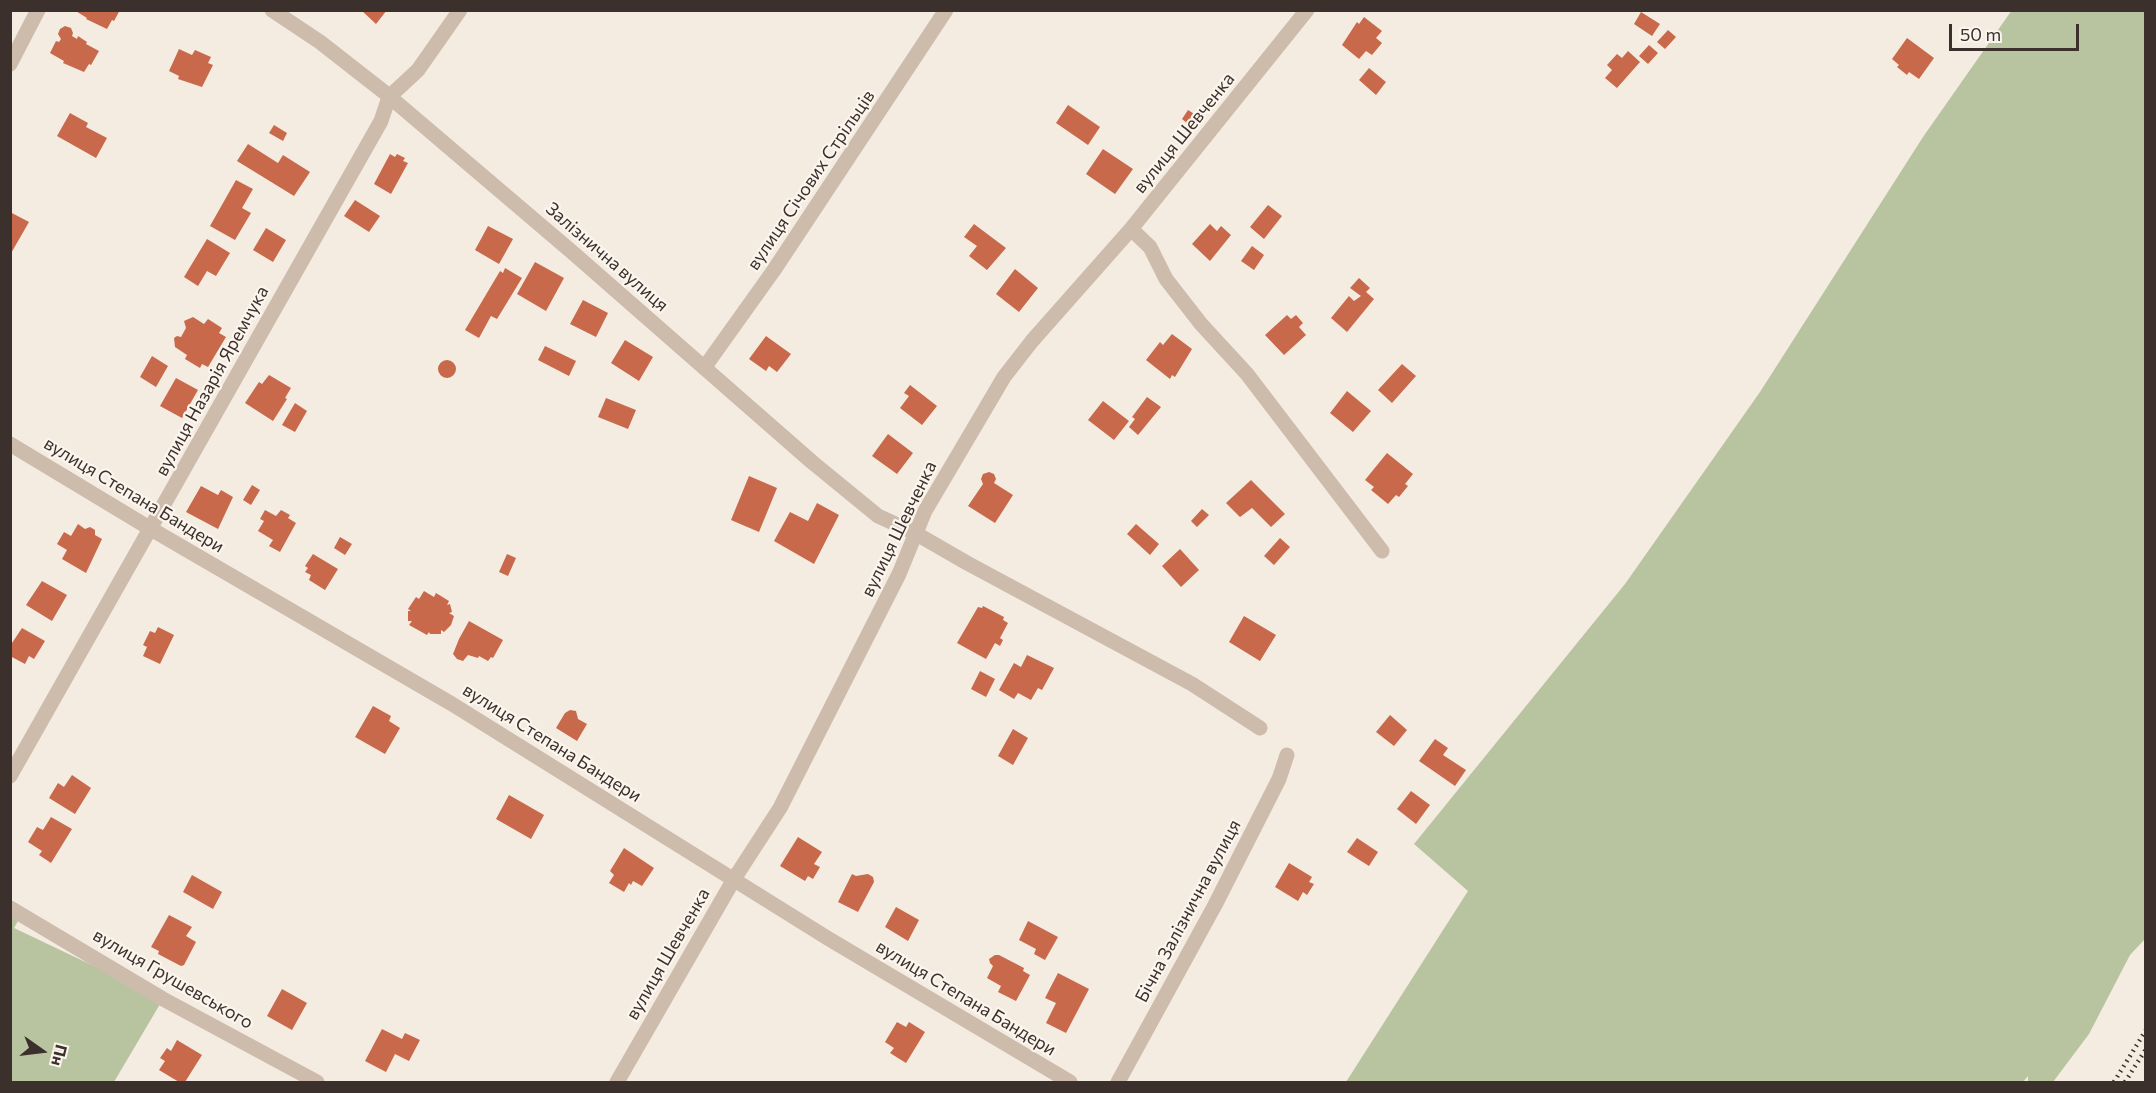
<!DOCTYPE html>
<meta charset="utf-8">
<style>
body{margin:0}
#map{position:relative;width:2156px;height:1093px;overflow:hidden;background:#f4ebe1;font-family:Commissioner,sans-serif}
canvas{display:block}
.frame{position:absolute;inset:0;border:12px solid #3b302b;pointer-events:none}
.north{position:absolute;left:12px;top:1021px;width:60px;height:60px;-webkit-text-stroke:4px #fbf5ee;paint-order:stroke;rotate:104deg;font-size:16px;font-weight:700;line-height:24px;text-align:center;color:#3b302b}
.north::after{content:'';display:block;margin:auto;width:21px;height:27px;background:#3b302b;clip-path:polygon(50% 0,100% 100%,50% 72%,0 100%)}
.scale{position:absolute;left:1949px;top:24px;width:130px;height:27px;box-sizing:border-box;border:3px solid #3b302b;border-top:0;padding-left:8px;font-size:18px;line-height:21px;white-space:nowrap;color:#3b302b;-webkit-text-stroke:4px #fbf5ee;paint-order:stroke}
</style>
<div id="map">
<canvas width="2156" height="1093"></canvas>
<div class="frame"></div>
<div class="north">Пн</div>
<div class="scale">50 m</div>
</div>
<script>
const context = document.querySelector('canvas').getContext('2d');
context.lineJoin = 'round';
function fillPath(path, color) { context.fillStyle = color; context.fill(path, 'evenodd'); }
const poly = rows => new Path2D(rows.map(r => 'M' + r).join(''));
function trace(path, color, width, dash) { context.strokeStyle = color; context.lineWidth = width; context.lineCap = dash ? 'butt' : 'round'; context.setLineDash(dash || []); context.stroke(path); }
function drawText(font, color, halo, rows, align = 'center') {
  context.font = font + ' Commissioner,sans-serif'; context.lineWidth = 4.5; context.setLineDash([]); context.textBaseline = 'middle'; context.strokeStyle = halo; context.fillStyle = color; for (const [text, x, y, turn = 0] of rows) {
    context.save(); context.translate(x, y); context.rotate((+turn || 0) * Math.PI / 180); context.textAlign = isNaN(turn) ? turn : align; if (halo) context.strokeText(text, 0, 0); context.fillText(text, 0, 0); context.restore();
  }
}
const green = poly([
 [2012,10,2145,11,2145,939,2130,955,2089,1034,2053,1082,2028,1082,2028,1076,2023,1082,1346,1082,1468,891,1414,844,1625,584,1760,392,1923,137],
 [10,916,18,921,14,928,163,999,114,1082,11,1082]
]);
const building = poly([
 [74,10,120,10,114,21,112,20,107,29,86,19,87,18],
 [361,10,387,10,376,24],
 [1641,12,1660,24,1652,36,1634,24],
 [1364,17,1382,31,1376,38,1382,43,1372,55,1366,51,1359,59,1342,45,1357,22,1359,24],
 [65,26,71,28,73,33,72,36,77,39,78,36,87,42,86,44,99,51,91,65,89,64,84,72,63,63,64,61,50,53,56,41,59,42,61,39,58,34,60,29],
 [1668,30,1676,37,1665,49,1657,42],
 [1907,38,1934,58,1919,79,1909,72,1907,75,1897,67,1899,65,1892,59],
 [1649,45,1658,53,1648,64,1639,56],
 [179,49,192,55,195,50,211,57,208,63,213,65,202,87,178,79,179,76,169,71],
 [1628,51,1640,62,1617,88,1605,78,1612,70,1607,65,1617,54,1622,58],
 [1369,68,1386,82,1376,95,1359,80],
 [1068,105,1100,127,1088,145,1056,123],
 [1188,110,1199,117,1192,127,1182,119],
 [70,113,88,123,86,127,107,138,96,158,57,136],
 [274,125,287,133,283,141,269,133],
 [248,144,278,163,283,155,310,172,294,196,237,161],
 [1103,149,1133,169,1115,194,1086,174],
 [390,154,395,157,397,154,405,158,403,161,408,163,391,194,374,184],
 [236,180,253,189,242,208,251,213,235,240,210,226],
 [355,200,380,216,369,232,344,216],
 [1268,205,1282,216,1264,239,1250,227],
 [10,212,29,222,10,255],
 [974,224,1006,248,987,270,969,256,977,246,964,237],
 [1210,224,1217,231,1221,226,1231,235,1210,261,1192,244],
 [488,226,513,239,499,264,475,250],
 [266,228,286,240,273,262,253,250],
 [207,239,230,253,216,276,207,271,198,286,184,277],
 [1252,246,1264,255,1254,270,1241,261],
 [535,262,564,278,546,311,517,294],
 [505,268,522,278,497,319,491,316,479,338,465,330,500,271,503,273],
 [1015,269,1038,288,1019,312,996,294],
 [1359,278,1370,288,1366,292,1374,299,1347,332,1331,318,1349,296,1354,301,1361,296,1350,288],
 [583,300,608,313,596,337,570,324],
 [1287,315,1291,319,1296,315,1303,323,1299,327,1306,335,1284,355,1265,335],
 [193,317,204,324,208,319,222,328,219,333,226,337,208,367,202,364,200,368,185,359,187,355,175,347,174,338,177,336,181,337,186,328,184,321],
 [1172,334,1192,349,1175,377,1172,375,1170,379,1146,360,1160,342,1163,345],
 [766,336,791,354,777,372,769,366,766,371,749,359],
 [625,340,653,357,639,381,611,363],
 [545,346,576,361,569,376,538,360],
 [152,356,168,366,156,387,140,377],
 '438 369a9 9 0 1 1 18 0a9 9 0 1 1-18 0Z',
 [1402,364,1416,376,1392,403,1378,390],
 [269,375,291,388,285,398,287,399,273,421,245,403,259,382,262,384],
 [176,378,198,390,182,418,160,406],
 [910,385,937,406,922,425,900,408,909,396,904,393],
 [1347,391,1371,411,1353,432,1330,413],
 [1147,397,1161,407,1138,435,1129,427,1135,419,1132,417],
 [606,398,636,410,628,429,598,417],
 [1103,401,1129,421,1114,440,1088,420],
 [295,403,307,411,295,432,282,425],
 [888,434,913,453,897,474,872,456],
 [1387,453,1413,474,1405,484,1408,486,1399,497,1396,495,1388,504,1371,490,1374,487,1365,480],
 [989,472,994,474,996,479,994,483,1013,495,995,523,968,506,983,484,981,479,983,474],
 [749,476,777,488,759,532,731,520],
 [1251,480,1285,514,1271,527,1252,508,1240,517,1226,503],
 [252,485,260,490,251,505,243,500],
 [201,486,218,495,221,490,233,497,218,529,186,512],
 [817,503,839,515,814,564,774,541,790,512,808,521],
 [1202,509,1209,515,1197,527,1191,521],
 [265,510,276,516,281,510,290,515,288,518,296,523,280,552,269,546,273,540,258,531,264,521,260,519],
 [78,524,85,529,90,527,95,530,95,535,102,539,86,573,62,559,67,550,57,544,64,532,71,536],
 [1136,524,1159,544,1150,555,1127,534],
 [340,537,352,544,345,555,334,548],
 [1280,538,1290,547,1274,565,1264,556],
 [1180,549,1199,570,1181,587,1162,566],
 [313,554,338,569,325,590,309,580,311,575,305,572,308,568,305,566],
 [507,554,516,558,508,576,499,572],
 [42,581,67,595,52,621,26,605],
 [424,591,434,597,436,593,449,601,447,605,450,604,452,612,449,613,454,616,451,625,444,632,441,630,441,634,430,634,429,632,427,635,409,625,412,621,408,621,408,611,411,611,408,609,416,597,419,599],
 [983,606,1004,617,1003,620,1008,623,1000,638,1003,640,1000,646,995,643,986,659,957,643,978,607,982,608],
 [1244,616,1276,635,1260,661,1229,642],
 [469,621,503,640,493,658,491,657,488,661,479,656,478,658,468,655,463,661,457,659,453,654,459,639],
 [158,627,174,635,160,664,143,656,147,647,143,645,150,631,155,633],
 [22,628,45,641,34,659,29,656,25,664,10,656,10,646],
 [1027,655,1054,668,1042,690,1038,688,1031,700,1018,693,1014,699,999,690,1014,663,1021,667],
 [980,671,995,679,986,697,971,689],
 [373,706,391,716,389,721,400,728,385,754,355,737],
 [570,710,576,711,578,719,587,724,577,741,556,728,565,713],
 [1390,715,1407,730,1394,746,1376,732],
 [1013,729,1028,738,1013,765,998,756],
 [1435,739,1448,748,1443,755,1466,770,1455,786,1419,761],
 [72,775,91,788,75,814,49,798,58,783,64,787],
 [1411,791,1430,805,1416,824,1397,809],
 [509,795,544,815,531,839,496,819],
 [51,817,72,829,51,863,39,855,42,851,28,842,37,827,43,830],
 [798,837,822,852,814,864,820,867,813,879,808,876,805,881,780,866],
 [1357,838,1378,852,1369,866,1347,852],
 [624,848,654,868,642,886,633,881,631,885,629,883,624,892,609,883,614,875,610,871],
 [1289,863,1312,877,1309,882,1314,884,1307,895,1303,892,1298,901,1275,887],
 [852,874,856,876,868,874,873,877,874,882,858,912,838,902],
 [192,875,222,892,213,909,183,892],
 [896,907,919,920,908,941,885,927],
 [169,915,192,927,186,936,196,942,184,965,181,966,158,954,159,951,151,947],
 [1028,921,1058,937,1045,960,1034,954,1036,949,1019,940],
 [995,955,999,955,1024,968,1023,971,1030,975,1016,1001,998,992,1001,986,987,978,993,966,990,963,989,959],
 [1058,973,1089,989,1066,1033,1046,1023,1056,1003,1045,998],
 [282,989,307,1003,292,1030,267,1016],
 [897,1022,906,1027,909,1022,925,1032,906,1063,890,1053,894,1048,885,1042],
 [382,1029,402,1039,405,1033,420,1040,409,1061,395,1054,386,1072,365,1061],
 [177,1040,202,1055,185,1082,179,1082,159,1070,165,1061,160,1058,167,1048,171,1051]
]);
const minor = poly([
 [272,10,320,42,384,92,572,252,812,462,878,516,915,533,967,563,1192,684,1260,728],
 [10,64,38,10],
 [1131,229,1150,247,1166,279,1201,324,1247,374,1382,551],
 [704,368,774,270,946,10],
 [10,444,151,529,452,704,829,939,1070,1082],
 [10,776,381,121,389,97,418,70,460,10],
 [10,908,163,999,317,1082],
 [617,1082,734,879,780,808,899,574,925,511,1004,377,1032,341,1131,229,1307,10],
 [1118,1082,1215,905,1279,779,1287,755]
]);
const rail = poly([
 [2114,1082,2146,1030],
 [2125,1082,2146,1049]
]);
const streetNames = [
 ["вулиця Шевченка",1184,133,-51],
 ["вулиця Січових Стрільців",811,180,-56],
 ["Залізнична вулиця",607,257,41],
 ["вулиця Назарія Яремчука",212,381,-61],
 ["вулиця Степана Бандери",134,495,31],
 ["вулиця Шевченка",899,529,-64],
 ["вулиця Степана Бандери",552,743,32],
 ["Бічна Залізнична вулиця",1188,911,-62],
 ["вулиця Шевченка",668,954,-60],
 ["вулиця Грушевського",173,979,30],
 ["вулиця Степана Бандери",966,998,31]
];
fillPath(green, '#b8c4a0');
fillPath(building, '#c8694b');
trace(minor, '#cdbbac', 15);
trace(rail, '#3b302b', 4.5, [1.5, 4.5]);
drawText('18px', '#3b302b', '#fbf5ee', streetNames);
</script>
